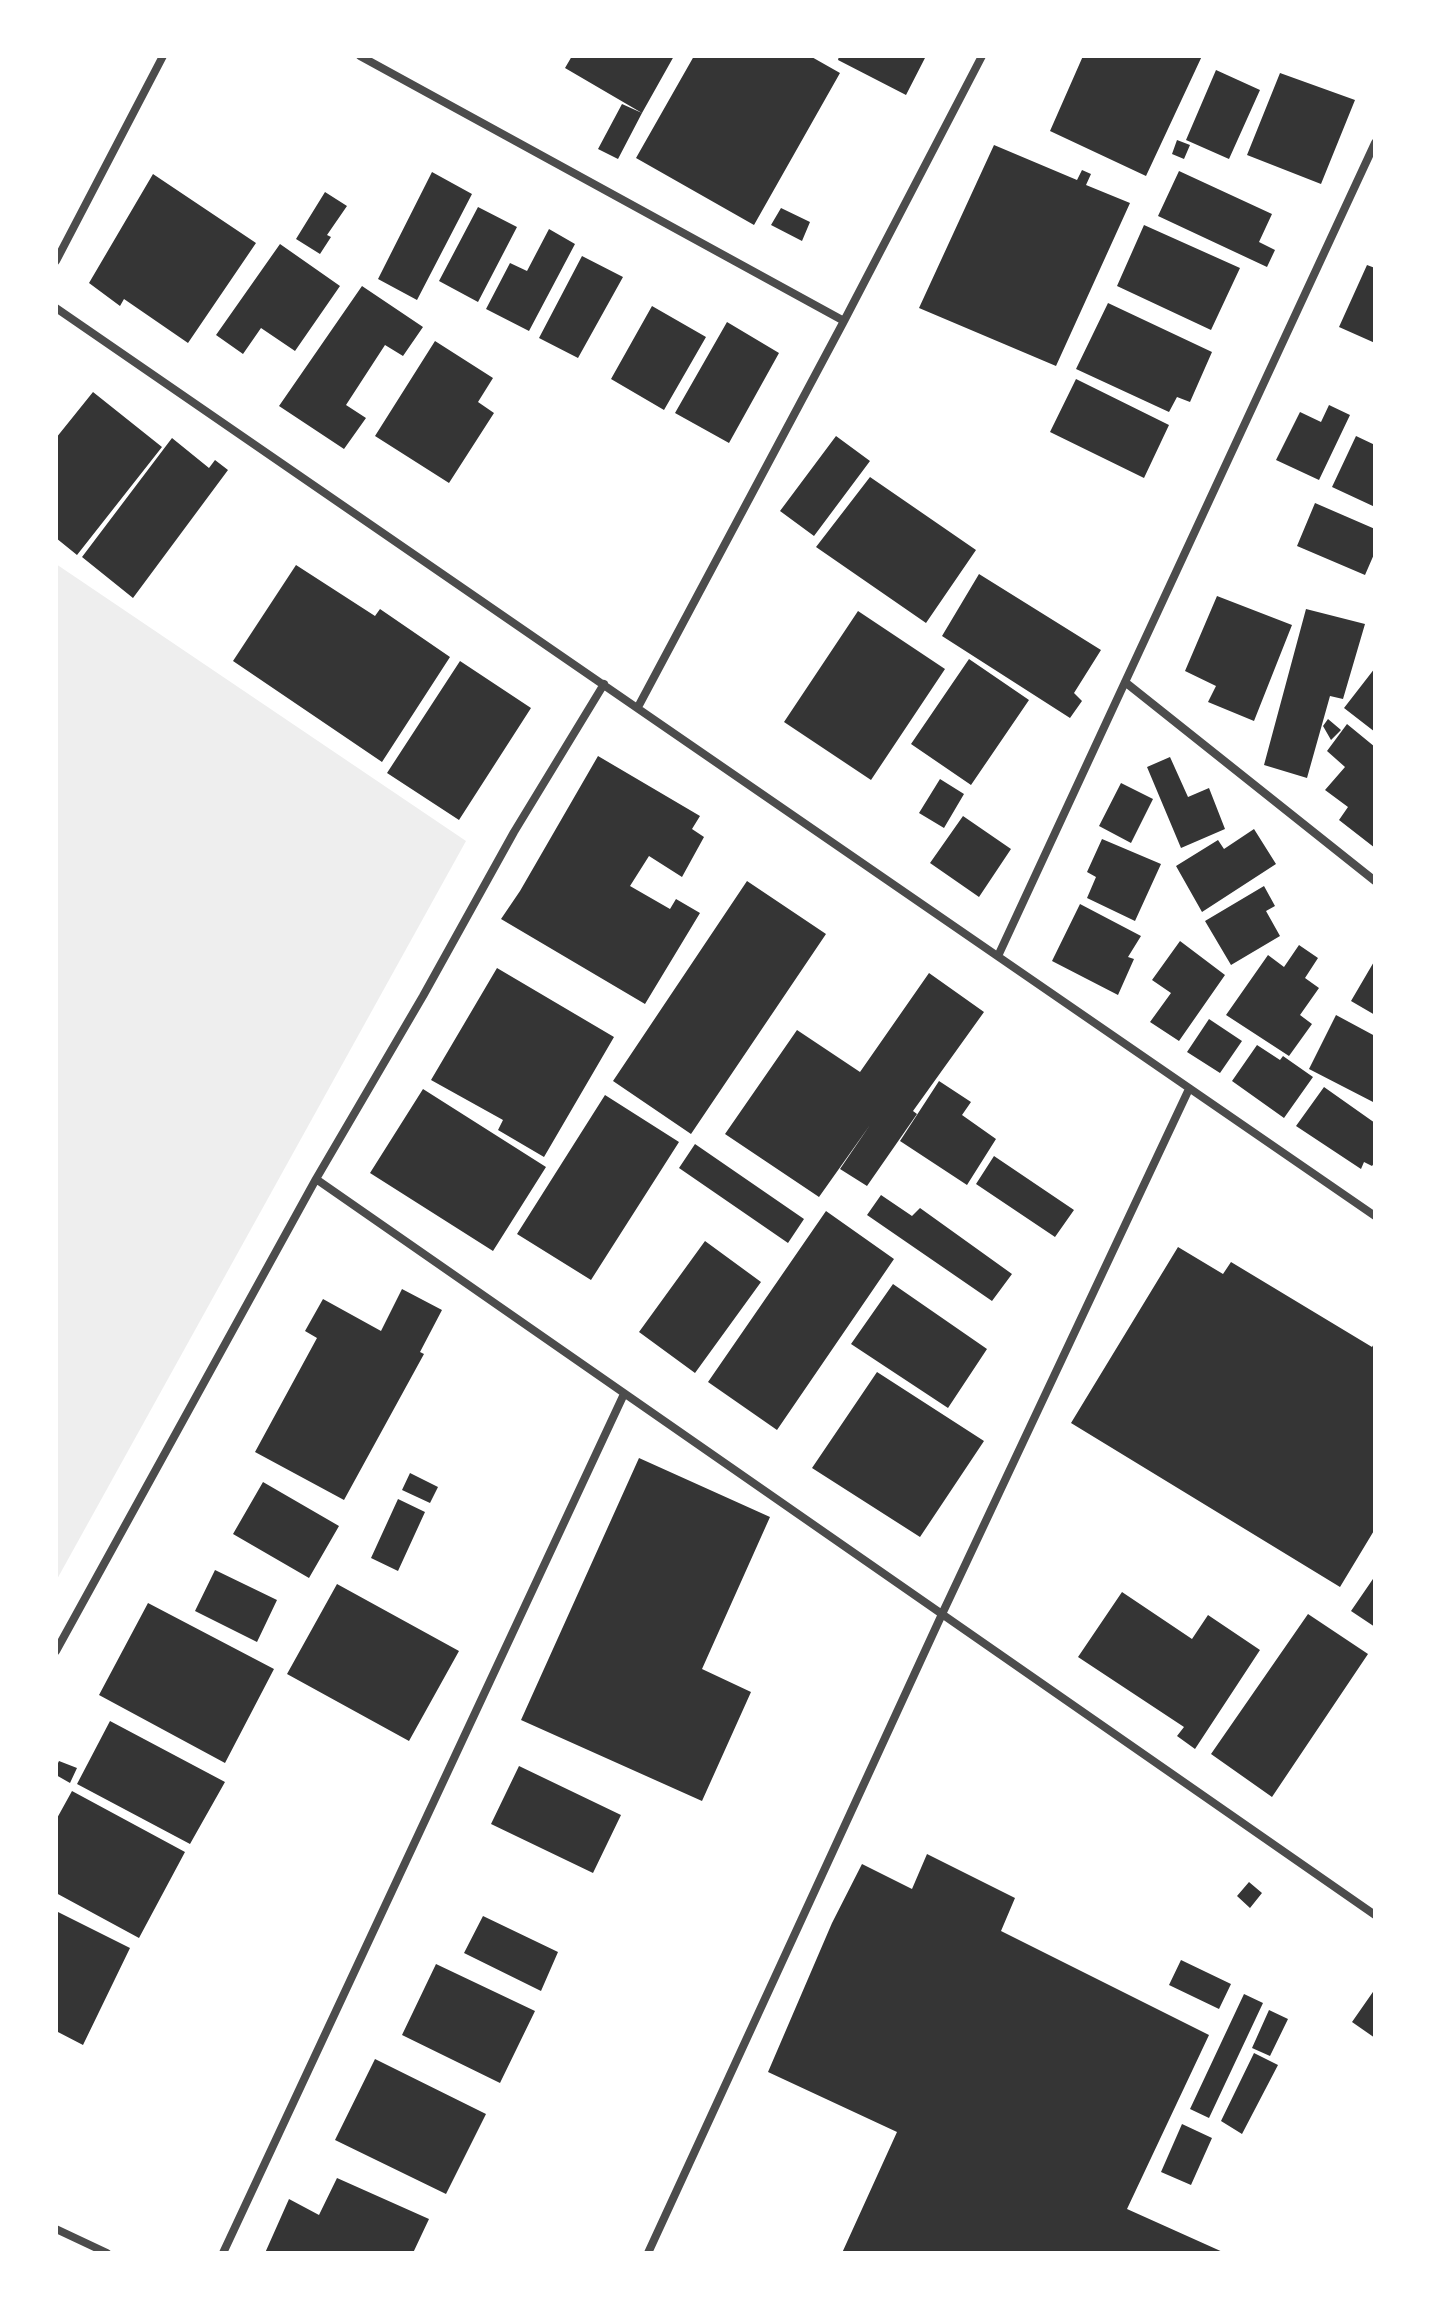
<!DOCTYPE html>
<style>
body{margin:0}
#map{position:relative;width:1431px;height:2309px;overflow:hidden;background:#fff;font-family:"Work Sans",sans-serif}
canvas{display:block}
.frame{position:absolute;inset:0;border:58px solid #fff;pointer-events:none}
</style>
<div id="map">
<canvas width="1431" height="2309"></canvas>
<div class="frame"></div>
</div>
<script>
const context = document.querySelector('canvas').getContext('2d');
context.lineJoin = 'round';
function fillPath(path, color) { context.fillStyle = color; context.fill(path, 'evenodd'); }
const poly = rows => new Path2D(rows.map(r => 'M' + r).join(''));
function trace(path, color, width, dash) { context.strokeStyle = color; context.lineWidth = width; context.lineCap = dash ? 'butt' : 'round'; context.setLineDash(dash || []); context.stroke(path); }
const green = poly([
 [56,564,466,841,56,1581]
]);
const building = poly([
 [572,56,674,56,642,113,565,68],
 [694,56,810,56,840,73,754,225,636,158],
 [839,56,926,56,906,95,838,60],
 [1083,56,1202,56,1146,176,1050,131],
 [1216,70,1260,90,1229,159,1186,140],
 [1280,73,1355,100,1321,184,1247,155],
 [622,104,642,113,618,159,598,149],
 [1177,140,1190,145,1184,159,1172,154],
 [994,145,1077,180,1082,170,1091,174,1086,185,1130,203,1056,366,919,308],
 [1179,171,1272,214,1259,242,1275,250,1267,267,1158,216],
 [432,172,472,194,417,300,378,279],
 [153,174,256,243,188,343,124,299,120,306,89,283],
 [325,192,347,206,327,235,331,237,320,254,296,239],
 [478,207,517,227,478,302,439,281],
 [781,208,810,222,802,241,771,225],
 [1144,225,1240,268,1211,330,1117,286],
 [549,229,575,244,529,331,486,309,510,263,527,271],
 [280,244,340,286,295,351,261,328,243,354,216,335],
 [582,256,623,277,578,358,539,338],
 [1367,265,1375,268,1375,343,1339,327],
 [362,286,423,327,403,356,385,345,346,405,366,418,344,449,279,406],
 [1108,303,1212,352,1190,402,1177,397,1169,412,1076,369],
 [652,306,706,337,664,410,611,379],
 [727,322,779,353,729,443,675,413],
 [435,341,493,378,478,402,494,413,449,483,375,436],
 [1076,379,1169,425,1144,478,1050,432],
 [93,392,162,447,77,555,56,538,56,438],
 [1329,405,1350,415,1319,480,1276,460,1300,412,1321,422],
 [836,436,870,461,814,536,780,511],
 [1356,436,1375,445,1375,507,1332,487],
 [172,438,209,468,215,460,228,470,133,598,82,557],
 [870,477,976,550,926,623,816,547],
 [1315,503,1375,529,1375,552,1365,575,1297,546],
 [296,565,375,616,380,609,450,657,382,762,233,661],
 [979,574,1101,650,1074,693,1082,701,1070,718,942,636],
 [1217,596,1292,625,1254,721,1208,702,1216,686,1185,671],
 [1306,609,1365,624,1343,699,1330,696,1307,778,1264,765],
 [858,611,945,669,871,780,784,722],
 [969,659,1029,700,971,785,911,744],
 [460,661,531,708,459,820,387,773],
 [1375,668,1375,732,1344,708],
 [1328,719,1341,730,1331,740,1323,726],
 [1347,724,1375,747,1375,848,1339,820,1348,807,1325,790,1345,767,1327,751],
 [598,756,700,816,692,829,704,837,682,877,649,856,630,886,670,909,676,899,700,913,645,1004,501,919,520,891],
 [1170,757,1188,797,1209,788,1225,829,1181,848,1147,767],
 [940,779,964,794,944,828,919,813],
 [1121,783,1153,799,1131,843,1099,826],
 [963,816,1011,849,979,897,930,863],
 [1254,829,1276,864,1202,912,1176,866,1218,840,1224,849],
 [1102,839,1161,864,1135,921,1087,898,1096,877,1087,872],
 [747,881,826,934,691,1134,613,1081],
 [1264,886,1275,906,1266,911,1280,936,1231,965,1205,921],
 [1080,904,1141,936,1128,957,1134,959,1118,995,1052,961],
 [1180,941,1225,975,1179,1041,1150,1022,1171,993,1152,980],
 [1299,945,1318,958,1305,978,1319,988,1300,1015,1312,1024,1289,1056,1226,1015,1268,955,1284,967],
 [1375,960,1375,1015,1351,1001],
 [497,968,614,1037,544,1157,498,1130,503,1120,431,1080],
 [929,973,984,1012,913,1111,917,1114,867,1186,840,1169,870,1125,819,1197,725,1134,797,1030,860,1072],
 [1336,1015,1375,1036,1375,1103,1309,1069],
 [1209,1019,1242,1041,1220,1073,1187,1052],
 [1257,1045,1280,1060,1283,1056,1313,1077,1284,1118,1232,1081],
 [939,1081,971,1102,962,1115,996,1139,967,1185,900,1141],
 [1324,1087,1375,1123,1375,1162,1372,1166,1364,1162,1361,1169,1296,1126],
 [423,1089,546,1167,493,1251,370,1173],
 [605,1095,679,1142,591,1280,517,1234],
 [695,1144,804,1219,788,1243,679,1168],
 [994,1156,1074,1210,1055,1237,976,1184],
 [881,1195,912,1216,920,1208,1012,1274,992,1301,867,1215],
 [826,1211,894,1259,777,1430,708,1382],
 [705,1241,761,1282,695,1373,639,1332],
 [1178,1247,1223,1274,1231,1262,1372,1347,1375,1342,1375,1529,1340,1587,1071,1423],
 [893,1284,987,1349,948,1408,851,1344],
 [402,1289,442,1310,420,1352,424,1354,344,1500,255,1452,317,1338,305,1331,323,1299,381,1331],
 [877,1372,984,1441,920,1537,812,1468],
 [639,1458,770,1517,702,1669,751,1692,702,1801,521,1720],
 [410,1473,438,1487,430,1503,402,1490],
 [263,1482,339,1526,309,1578,233,1534],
 [398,1499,425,1512,398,1571,371,1558],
 [215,1570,277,1600,257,1642,195,1611],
 [1375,1576,1375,1627,1351,1611],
 [337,1584,459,1651,409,1741,287,1674],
 [1122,1592,1192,1639,1208,1615,1260,1650,1195,1749,1177,1736,1184,1727,1078,1657],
 [148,1603,274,1669,225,1763,99,1695],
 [1308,1614,1368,1654,1272,1797,1211,1754],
 [110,1721,225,1782,190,1844,77,1784],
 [59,1761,77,1768,70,1783,56,1775,56,1767],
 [519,1766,621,1815,593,1873,491,1824],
 [72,1791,185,1852,139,1938,56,1893,56,1820],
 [927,1854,1015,1898,1001,1931,1209,2035,1127,2209,1225,2253,842,2253,897,2132,768,2072,832,1923,862,1864,912,1889],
 [1249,1882,1262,1893,1250,1908,1237,1896],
 [56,1911,130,1948,83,2045,56,2031],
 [483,1916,558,1952,541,1991,464,1953],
 [1181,1960,1231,1984,1219,2009,1169,1985],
 [436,1964,535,2011,500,2083,402,2035],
 [1375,1989,1375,2038,1352,2022],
 [1244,1994,1263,2003,1209,2118,1190,2109],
 [1269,2010,1288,2019,1270,2056,1252,2048],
 [1254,2053,1278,2065,1242,2134,1221,2121],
 [375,2059,486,2114,446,2194,335,2140],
 [1182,2124,1212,2138,1191,2185,1161,2172],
 [337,2178,429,2219,413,2253,265,2253,289,2199,319,2215]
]);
const minor = poly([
 [360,56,844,321],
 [56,261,163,56],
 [56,308,1375,1216],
 [1125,682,1375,881],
 [638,707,844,321,982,56],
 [998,956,1375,143],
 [316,1179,1375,1915],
 [56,1651,316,1179,423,996,514,832,604,684],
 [56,2229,107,2253],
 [223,2253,624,1394],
 [648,2253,943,1612,1189,1089]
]);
fillPath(green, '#eee');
fillPath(building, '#353535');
trace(minor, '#4c4c4c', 8);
</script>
